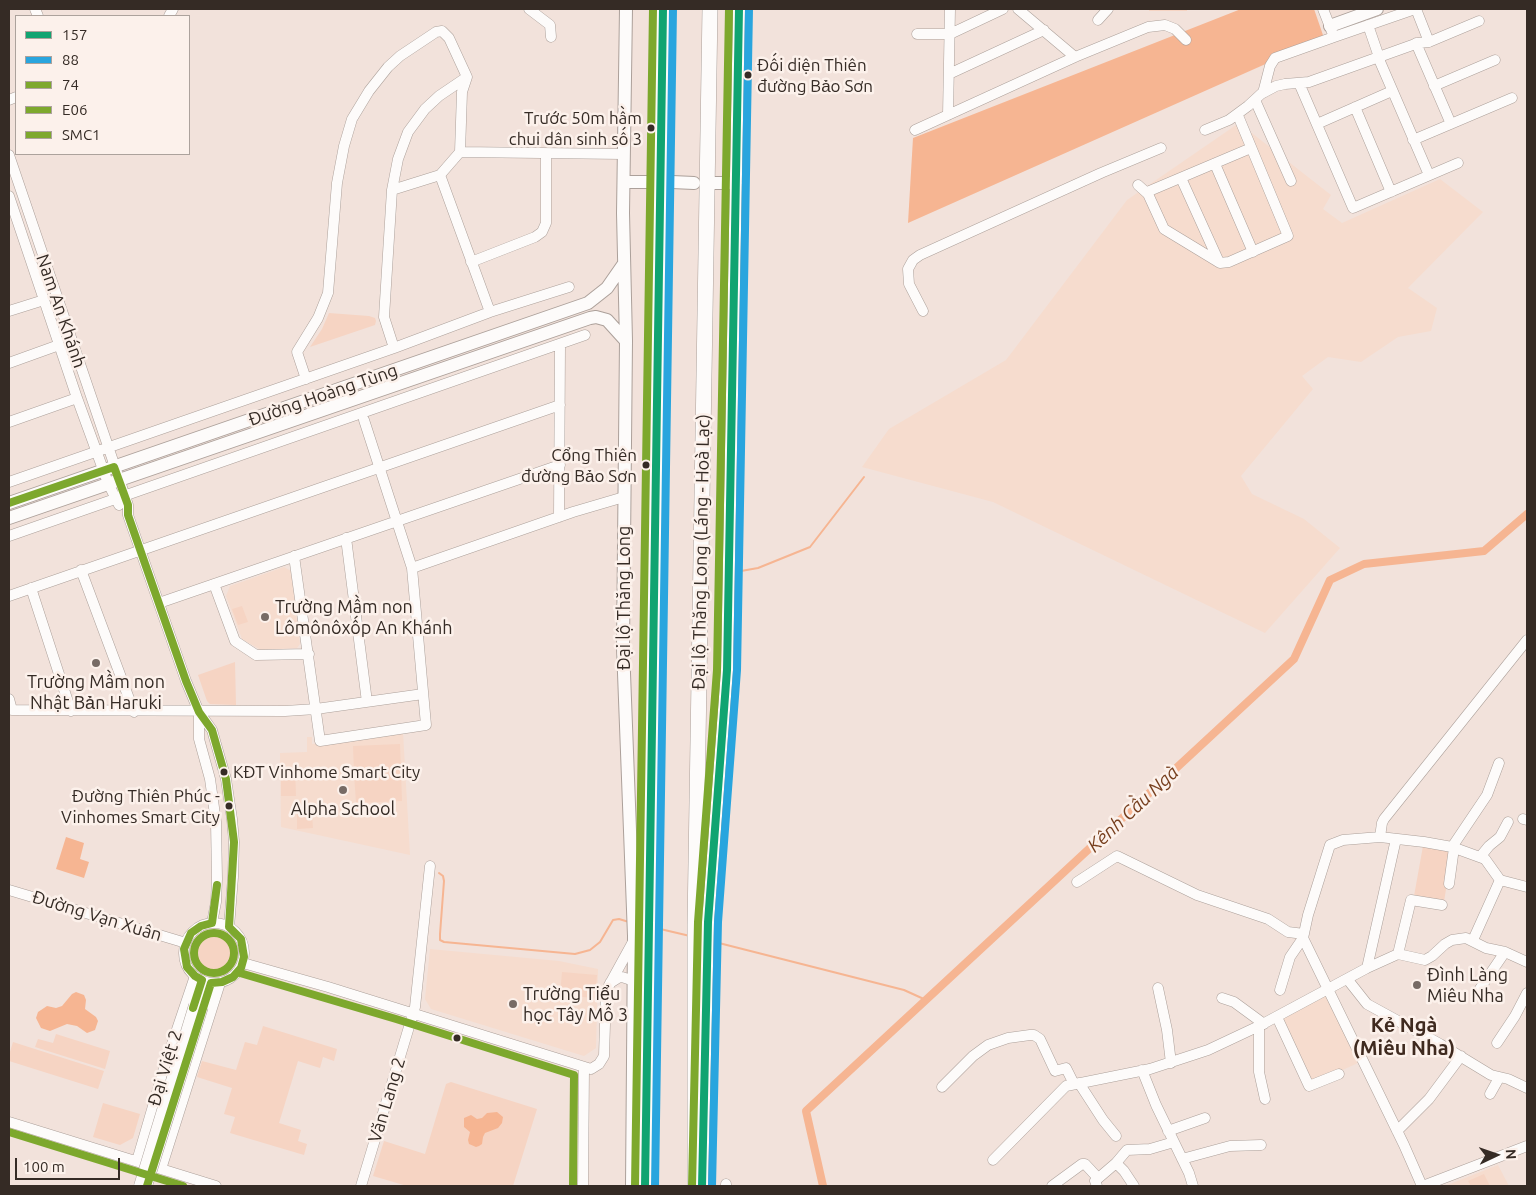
<!DOCTYPE html>
<meta charset="utf-8">
<style>
body{margin:0}
#map{position:relative;width:1536px;height:1195px;overflow:hidden;background:#f2e2db;font-family:Ubuntu,sans-serif}
canvas{display:block}
.frame{position:absolute;inset:0;border:10px solid #352b25;pointer-events:none}
.legend{position:absolute;left:15px;top:15px;width:175px;height:140px;box-sizing:border-box;background:#fcf1eb;border:1px solid #aca29c;margin:0;padding:6px 9px;list-style:none;font-size:15px;color:#352b25}
.legend li{display:flex;align-items:center;gap:10px;height:25px}
.legend b{width:25px;border:1px solid #aca29c}
.north{position:absolute;left:1471px;top:1130px;width:50px;height:50px;-webkit-text-stroke:4px #fcf1eb;paint-order:stroke;rotate:87deg;font-size:14px;font-weight:700;line-height:20px;text-align:center;color:#352b25}
.north::after{content:'';display:block;margin:auto;width:18px;height:22px;background:#352b25;clip-path:polygon(50% 0,100% 100%,50% 72%,0 100%)}
.scale{position:absolute;left:15px;top:1158px;width:105px;height:22px;box-sizing:border-box;border:2px solid #352b25;border-top:0;padding-left:6px;font-size:15px;line-height:18px;white-space:nowrap;color:#352b25;-webkit-text-stroke:4px #fcf1eb;paint-order:stroke}
</style>
<div id="map">
<canvas width="1536" height="1195"></canvas>
<div class="frame"></div>
<ul class="legend">
<li><b style="height:6px;background:#11a471"></b>157</li>
<li><b style="height:6px;background:#29a5de"></b>88</li>
<li><b style="height:6px;background:#7da82d"></b>74</li>
<li><b style="height:6px;background:#7da82d"></b>E06</li>
<li><b style="height:6px;background:#7da82d"></b>SMC1</li>
</ul>
<div class="north">N</div>
<div class="scale">100 m</div>
</div>
<script>
const context = document.querySelector('canvas').getContext('2d');
context.lineJoin = 'round';
function fillPath(path, color) { context.fillStyle = color; context.fill(path, 'evenodd'); }
const poly = rows => new Path2D(rows.map(r => 'M' + r).join(''));
function trace(path, color, width, dash) { context.strokeStyle = color; context.lineWidth = width; context.lineCap = dash ? 'butt' : 'round'; context.setLineDash(dash || []); context.stroke(path); }
function drawText(font, color, halo, rows, align = 'center') {
  context.font = font + ' Ubuntu,sans-serif'; context.lineWidth = 5; context.setLineDash([]); context.textBaseline = 'middle'; context.strokeStyle = halo; context.fillStyle = color; for (const [text, x, y, turn = 0] of rows) {
    context.save(); context.translate(x, y); context.rotate((+turn || 0) * Math.PI / 180); context.textAlign = isNaN(turn) ? turn : align; if (halo) context.strokeText(text, 0, 0); context.fillText(text, 0, 0); context.restore();
  }
}
const built = poly([
 [1239,123,1331,195,1323,209,1342,223,1440,179,1483,212,1408,288,1437,308,1431,331,1398,337,1361,362,1328,357,1302,376,1313,389,1241,476,1252,494,1304,519,1340,548,1265,633,993,502,862,467,889,429,1006,360,1127,200],
 [284,567,291,571,300,644,297,648,261,650,242,639,226,596,230,586],
 [403,732,410,855,281,827,280,753,307,752,307,737,312,737,312,744],
 [430,949,559,961,598,969,596,1048,584,1056,431,1009,425,999],
 [1326,993,1358,1063,1307,1086,1276,1020],
 [1498,1165,1509,1186,1445,1186]
]);
const green = poly([
 [1149,9,1187,9,1187,11,1149,11],
 [329,313,369,316,375,318,376,321,375,325,310,347,322,329],
 [242,606,248,622,238,625,232,609],
 [235,662,236,705,210,704,207,701,198,675],
 [400,744,401,771,375,772,401,771,402,801,356,803,354,773,360,773,354,773,353,746],
 [281,767,295,767,296,796,281,796],
 [297,814,312,814,313,828,297,829],
 [1423,846,1452,851,1444,902,1414,896],
 '193 953a21 21 0 1 1 42 0a21 21 0 1 1-42 0Z',
 [562,972,597,975,595,998,560,995],
 [263,1026,337,1049,334,1061,323,1057,320,1068,298,1061,279,1123,301,1130,298,1141,307,1144,304,1155,230,1133,235,1117,224,1114,232,1088,197,1077,202,1061,236,1070,245,1042,257,1045],
 [56,1034,110,1051,105,1069,35,1047,38,1039,53,1043],
 [13,1042,104,1071,98,1089,9,1061,9,1055],
 [451,1082,537,1109,513,1186,407,1186,373,1176,384,1141,425,1154,446,1084],
 [103,1103,140,1114,133,1138,120,1145,93,1137],
 [1484,1174,1490,1186,1471,1186,1468,1181]
]);
const water = poly([
 [1241,9,1314,9,1324,38,908,223,913,138],
 [66,837,84,843,80,859,89,862,84,878,56,869],
 [76,992,84,995,86,1000,85,1009,96,1017,98,1021,95,1030,87,1033,77,1026,67,1024,50,1031,41,1028,36,1018,38,1012,47,1006,56,1008,62,1006,72,994],
 [497,1112,503,1117,502,1123,498,1128,485,1133,483,1137,482,1144,479,1146,476,1147,469,1144,468,1140,470,1132,464,1127,464,1118,471,1115,477,1119,482,1118,487,1113]
]);
const stream = poly([
 [741,571,758,568,810,547,864,477],
 [439,873,443,876,444,881,440,934,440,940,444,942,575,954,590,950,600,942,613,920,619,919,629,922],
 [656,928,690,936],
 [711,941,904,990,926,1000]
]);
const canal = poly([
 [823,1186,806,1111,1294,659,1330,580,1364,564,1484,551,1527,514]
]);
const minor = poly([
 [35,9,38,16],
 [529,9,550,25,551,37],
 [1018,9,1075,57],
 [1416,9,1429,42],
 [169,16,173,9],
 [1098,20,1108,9],
 [1368,25,1379,57],
 [917,34,950,34,1003,9],
 [1334,37,1415,9],
 [1416,43,1451,124],
 [1378,57,1429,175],
 [949,74,1044,30],
 [1299,83,1353,208,1458,163],
 [1434,86,1495,60],
 [1263,93,1270,66,1275,58,1334,37,1323,9],
 [9,100,16,97],
 [1255,100,1291,181],
 [1355,107,1391,192],
 [948,115,950,9],
 [1317,124,1392,91],
 [915,130,1075,57,1148,27,1165,25,1175,29,1186,40],
 [1205,130,1229,120,1248,106,1261,94,1276,86,1285,84,1309,82,1418,43,1429,42,1479,21],
 [1413,140,1512,98],
 [9,155,128,505,128,515,186,681,199,712,212,730,226,779,232,819,234,842,233,877,229,927],
 [1215,164,1253,252],
 [440,175,490,312],
 [1181,178,1219,262],
 [1138,185,1148,194,1164,229,1220,263,1229,262,1288,236,1239,118],
 [392,190,440,175,460,152,623,154],
 [1147,192,1251,148],
 [9,196,77,398,108,483,119,505],
 [471,262,535,237,542,232,546,223,546,154],
 [9,311,44,300],
 [923,311,909,284,908,269,913,260,920,255,1101,173,1161,148],
 [394,348,384,317,392,190,398,159,408,132,425,109,439,96,467,77],
 [9,363,59,345],
 [306,379,297,352,318,318,328,293,337,183,344,146,352,119,369,91,388,67,400,56,436,32,442,31,449,38,467,77,462,92,460,152],
 [9,422,77,398],
 [9,482,394,348,490,312,569,287],
 [559,517,560,345],
 [9,536,585,335],
 [346,538,367,702],
 [294,556,320,741,426,725,412,568,364,420],
 [412,568,573,512,624,497],
 [81,570,134,712],
 [214,584,235,641,256,655,309,654],
 [31,588,71,711],
 [9,596,560,405],
 [159,603,560,465],
 [9,699,12,710,285,711,316,709,423,694],
 [199,712,199,739,210,779,216,822,217,879,216,902,212,923],
 [1523,819,1527,820],
 [1380,837,1382,823,1384,819,1527,640],
 [1452,847,1487,795,1499,763],
 [1480,857,1489,846,1500,837,1508,822],
 [1077,882,1117,856,1197,895,1268,919,1288,932,1304,934],
 [1449,884,1454,848],
 [9,890,186,943],
 '184 953a30 30 0 1 1 60 0a30 30 0 1 1-60 0Z',
 [1473,940,1500,880],
 [1398,954,1411,900,1442,905],
 [243,963,328,987,591,1069,599,1064,604,1056,606,991,634,940],
 [1367,968,1396,839],
 [1348,980,1367,1004,1440,1044,1491,1075,1508,1079,1527,1088],
 [610,983,618,978,622,977,634,981],
 [1158,988,1167,1030,1171,1063],
 [1280,990,1290,957,1303,938],
 [1479,990,1505,952],
 [1222,998,1234,1002,1264,1024],
 [194,1005,202,980],
 [203,1007,211,983],
 [1277,1017,1309,1086,1339,1074],
 [1259,1026,1259,1072,1265,1099],
 [1497,1043,1515,1016,1527,993],
 [1142,1070,1156,1105,1189,1173,1193,1186],
 [1079,1083,1103,1120,1116,1136],
 [942,1087,973,1056,988,1045,1008,1038,1030,1035,1034,1035,1040,1039,1055,1071,1066,1068,1074,1084],
 [1490,1094,1499,1078],
 [9,1122,216,1186],
 [1168,1131,1205,1118],
 [1397,1131,1429,1099,1461,1056],
 [1182,1159,1230,1146,1261,1145],
 [993,1160,1066,1086,1150,1069,1208,1050,1259,1026,1367,968,1398,954,1425,960,1432,956,1445,944,1452,940,1466,938,1486,948,1505,952,1527,962],
 [137,1161,165,1065,195,976],
 [1116,1163,1124,1171,1134,1186],
 [161,1169,220,983],
 [726,1184,726,1186],
 [361,1186,415,1007,430,866],
 [583,1186,584,1068],
 [1052,1186,1082,1164,1085,1164,1098,1178],
 [1097,1186,1095,1181,1116,1163,1127,1150,1150,1149,1174,1142],
 [1422,1186,1404,1145,1303,938,1308,915,1330,845,1343,840,1380,837,1424,842,1452,847,1485,859,1500,880,1527,887],
 [1423,1186,1527,1146]
]);
const major = poly([
 [626,9,623,213,626,341,623,647,634,936,632,1186],
 [1330,26,1377,9],
 [624,182,658,182],
 [672,182,694,183],
 [711,183,736,183],
 [9,503,588,303,607,288,623,265],
 [9,518,590,318,596,317,607,320,626,341],
 [702,1186,708,922,727,670,739,9]
]);
const highway = poly([
 [645,1186,663,9],
 [695,1186,695,924,710,9]
]);
const minorBridge = poly([
 [139,1186,194,1005],
 [147,1186,203,1007]
]);
const bus1 = poly([
 [645,1186,663,9],
 [702,1186,708,922,727,670,739,9]
]);
const bus2 = poly([
 [655,1186,673,9],
 [712,1186,718,922,737,670,749,9]
]);
const bus3 = poly([
 [635,1186,653,9],
 [692,1186,698,922,717,670,729,9]
]);
const bus4 = poly([
 [9,503,114,467,128,505,128,515,186,681,199,712,212,730,226,779,234,842,229,927,241,939,244,957,241,968,233,977,222,982,211,983,147,1186],
 [193,1008,202,980,195,976,187,967,184,949,191,933,201,926,212,923,217,885]
]);
const bus5 = poly([
 '194 953a20 20 0 1 1 40 0a20 20 0 1 1-40 0Z',
 [240,973,396,1019,574,1075,573,1186],
 [9,1132,183,1186]
]);
const markers = [
 [748,75,4.5,"#352b25"],
 [651,128,4.5,"#352b25"],
 [646,465,4.5,"#352b25"],
 [265,617,5,"#776b65"],
 [96,663,5,"#776b65"],
 [224,772,4.5,"#352b25"],
 [343,790,5,"#776b65"],
 [229,806,4.5,"#352b25"],
 [1417,985,5,"#776b65"],
 [513,1004,5,"#776b65"],
 [457,1038,4.5,"#352b25"]
];
const busNames = [
 ["Đối diện Thiên",757,65,"left"],
 ["đường Bảo Sơn",757,86,"left"],
 ["Trước 50m hầm",642,118],
 ["chui dân sinh số 3",642,139],
 ["Cổng Thiên",637,455],
 ["đường Bảo Sơn",637,476],
 ["KĐT Vinhome Smart City",233,772,"left"],
 ["Đường Thiên Phúc -",220,796],
 ["Vinhomes Smart City",220,817]
];
const streetNames = [
 ["Nam An Khánh",61,311,71],
 ["Đường Hoàng Tùng",323,395,-19],
 ["Đại lộ Thăng Long (Láng - Hoà Lạc)",701,552,-89],
 ["Đại lộ Thăng Long",624,598,-90],
 ["Đường Vạn Xuân",97,916,17],
 ["Đại Việt 2",165,1068,-73],
 ["Văn Lang 2",387,1100,-73]
];
const poiNames = [
 ["Trường Mầm non",275,607],
 ["Lômônôxốp An Khánh",275,628],
 ["Trường Mầm non",96,682,"center"],
 ["Nhật Bản Haruki",96,703,"center"],
 ["Alpha School",343,809,"center"],
 ["Đình Làng",1427,975],
 ["Miêu Nha",1427,996],
 ["Trường Tiểu",523,994],
 ["học Tây Mỗ 3",523,1015]
];
const waterNames = [
 ["Kênh Cầu Ngà",1133,809,-43]
];
const quarterNames = [
 ["Kẻ Ngà",1404,1025],
 ["(Miêu Nha)",1404,1048]
];
fillPath(built, '#f6dcce');
fillPath(green, '#f6d4c3');
fillPath(water, '#f6b592');
trace(stream, '#f6b592', 2);
trace(canal, '#f6b592', 8);
trace(minor, '#aca09a', 11);
trace(major, '#aca09a', 14);
trace(highway, '#aca09a', 16);
trace(minor, '#fdfbfa', 10);
trace(major, '#fdfbfa', 12);
trace(highway, '#fdfbfa', 15);
trace(minorBridge, '#aca09a', 11, []);
trace(minorBridge, '#fdfbfa', 10);
trace(bus1, '#11a471', 8);
trace(bus2, '#29a5de', 8);
trace(bus3, '#7da82d', 8);
trace(bus4, '#7da82d', 8);
trace(bus5, '#7da82d', 8);
for (const [x, y, r, color] of markers) { const dot = new Path2D(); dot.arc(x, y, r, 0, 2 * Math.PI); context.fillStyle = color; context.fill(dot); trace(dot, '#fcf1eb', 2); }
drawText('17px', '#352b25', '#fcf1eb', busNames, 'right');
drawText('18px', '#352b25', '#fcf1eb', streetNames);
drawText('18px', '#352b25', '#fcf1eb', poiNames, 'left');
drawText('italic 19px', '#773f1e', '#fcf1eb', waterNames);
drawText('bold 20px', '#3f2a1f', '#fcf1eb', quarterNames);
</script>
